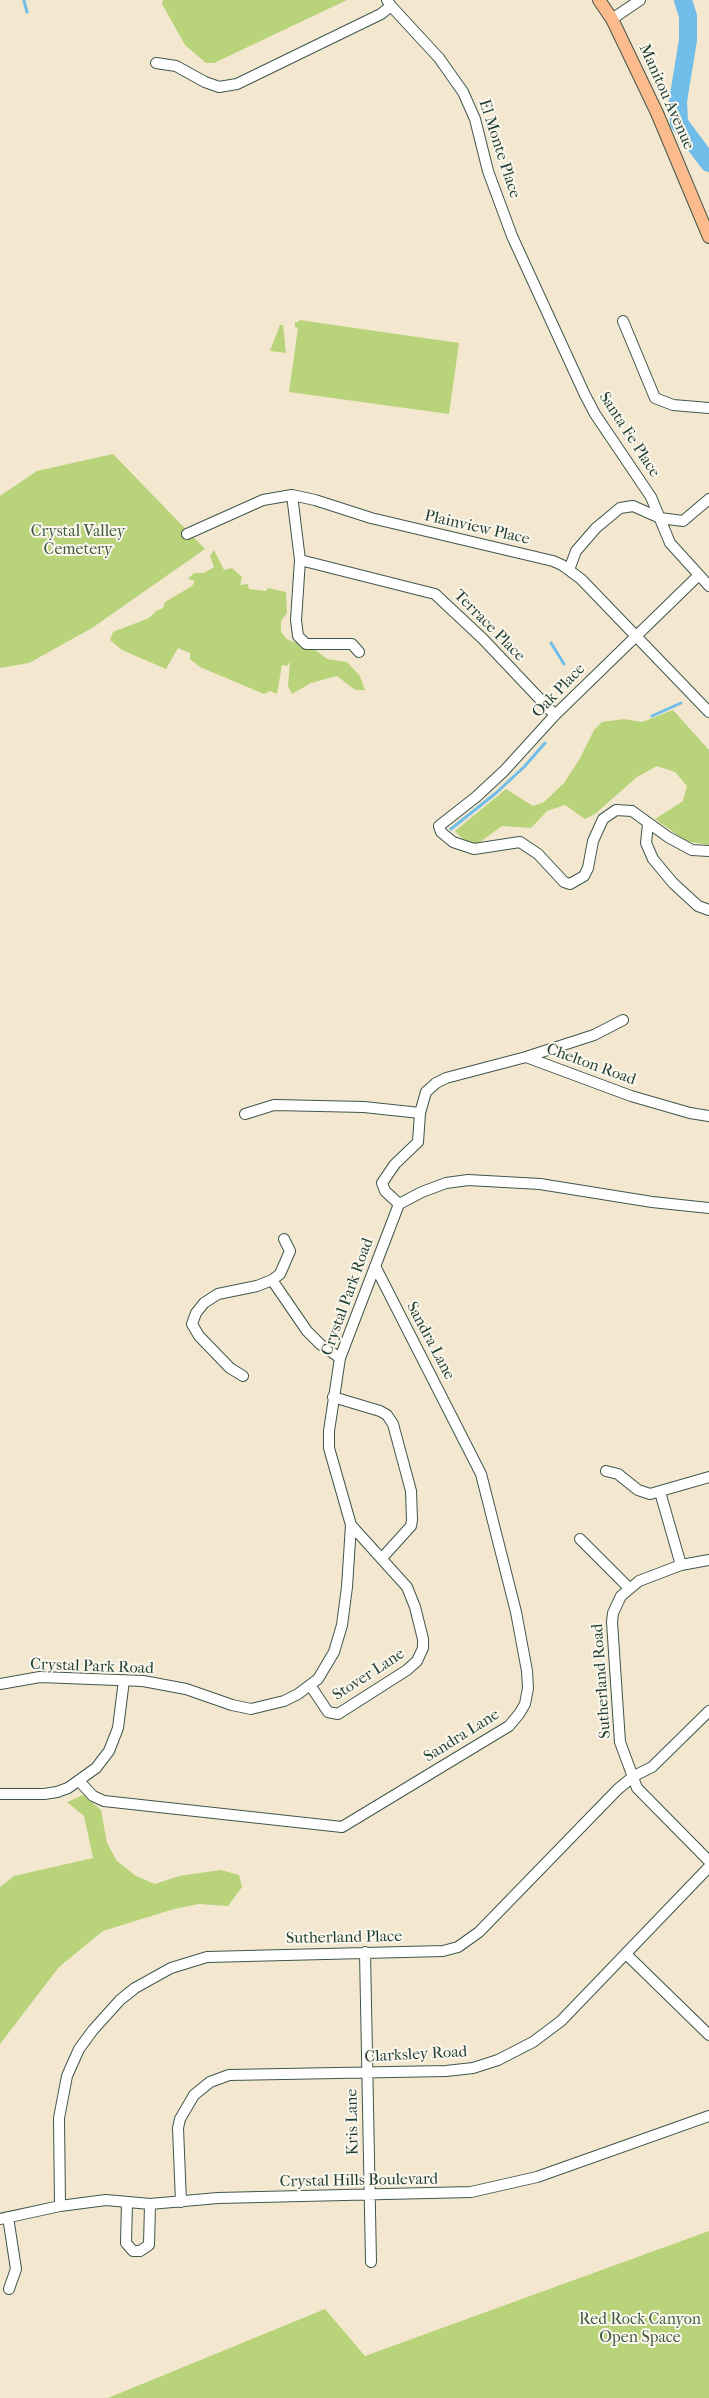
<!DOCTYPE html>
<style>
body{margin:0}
canvas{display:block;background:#f3e8cf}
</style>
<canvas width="709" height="2398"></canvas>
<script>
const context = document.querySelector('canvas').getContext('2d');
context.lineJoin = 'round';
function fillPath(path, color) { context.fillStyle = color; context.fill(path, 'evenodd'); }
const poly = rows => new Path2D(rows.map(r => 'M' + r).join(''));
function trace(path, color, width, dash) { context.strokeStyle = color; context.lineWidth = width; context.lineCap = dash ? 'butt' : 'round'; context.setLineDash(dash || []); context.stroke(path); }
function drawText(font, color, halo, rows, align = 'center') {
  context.font = font + ' "IM FELL French Canon",serif'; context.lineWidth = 4; context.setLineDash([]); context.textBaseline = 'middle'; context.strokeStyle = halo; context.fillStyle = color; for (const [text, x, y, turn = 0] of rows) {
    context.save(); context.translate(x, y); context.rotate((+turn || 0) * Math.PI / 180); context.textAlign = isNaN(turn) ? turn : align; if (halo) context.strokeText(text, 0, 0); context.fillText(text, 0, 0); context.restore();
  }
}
const green = poly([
 [163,0,347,0,214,63,206,63,185,45,162,4],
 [299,320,459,343,449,414,289,392,298,328,295,327,295,322,299,322],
 [280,325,283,325,286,353,270,351],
 [113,454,205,549,92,628,29,663,0,668,0,496,37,471],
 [214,550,224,570,232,568,242,577,240,585,248,584,249,589,266,591,268,588,286,592,287,613,281,621,281,632,288,640,313,648,327,659,347,662,360,676,365,690,355,690,337,676,311,683,292,694,288,686,290,662,287,666,282,665,277,694,270,691,264,694,200,667,190,659,190,653,178,648,166,669,122,650,110,640,113,632,149,618,156,611,163,608,165,602,192,586,195,581,188,579,194,573,204,573,214,567,210,556],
 [673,710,709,750,709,845,686,841,655,819,683,801,687,786,675,772,657,766,637,777,595,814,585,819,565,805,547,811,531,828,502,826,476,845,462,838,455,831,506,789,533,806,544,802,564,783,579,760,594,730,602,722,624,719,642,722],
 [83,1795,101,1810,107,1843,117,1861,136,1876,155,1884,179,1876,221,1870,239,1875,242,1887,228,1906,199,1904,174,1909,103,1931,59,1967,0,2044,0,1887,14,1876,93,1858,84,1816,67,1802],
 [709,2231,709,2398,108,2398,325,2309,365,2356]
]);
const stream = poly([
 [24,1,27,12],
 [551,643,564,664],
 [652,716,681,703],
 [451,829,496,793,524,767,545,743]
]);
const river = poly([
 [683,0,688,16,688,40,678,101,679,123,709,163]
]);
const minor = poly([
 [391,6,439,58,463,92,475,119,488,171,512,236,585,395,595,414,651,497,670,543,709,586],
 [612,19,640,0],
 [156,63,176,66,205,82,219,87,237,84,381,14,391,6,387,0],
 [623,321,655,398,673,405,709,408],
 [292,495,300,560,296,620,298,636,306,644,352,644,359,652],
 [187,534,263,500,292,495,315,500,371,518,553,561,562,565,581,579,709,712],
 [300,560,435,594,483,639,555,715],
 [569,570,576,551,596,528,620,508,633,506,660,518,683,521,709,499],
 [699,575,555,715,504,771,476,797,439,826,441,832,453,842,474,849,520,842,538,854,564,882,570,884,584,876,588,868,593,841,603,819,616,810,632,811,668,837,692,850,709,851],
 [648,824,646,843,653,859,673,883,698,906,709,910],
 [526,1057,594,1035,623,1020],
 [245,1114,274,1105,364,1107,420,1113],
 [399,1204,385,1191,382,1183,395,1164,418,1142,420,1113,426,1092,436,1083,446,1078,526,1057,631,1096,690,1113,709,1116],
 [272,1280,307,1331,320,1344,340,1358],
 [243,1376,230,1368,199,1336,192,1324,196,1313,204,1303,218,1294,257,1286,272,1280,280,1274,290,1251,284,1239],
 [333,1397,380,1411,387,1415,393,1424,411,1491,412,1520,411,1526,382,1558],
 [606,1471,618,1474,638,1490,650,1494,709,1477],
 [660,1492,681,1565],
 [580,1539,629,1588],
 [709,1560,681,1565,639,1581,621,1596,613,1613,612,1622,620,1742,637,1788,709,1861],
 [0,1684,40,1677,143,1681,186,1689,232,1705,251,1709,284,1701,298,1694,318,1679,334,1652,342,1625,347,1587,351,1525,329,1448,329,1431,340,1358,399,1204,422,1192,446,1183,468,1180,540,1184,652,1202,709,1208],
 [310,1685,328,1712,338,1714,407,1670,417,1661,423,1648,423,1639,415,1607,407,1587,351,1525],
 [79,1781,93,1796,104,1801,342,1827,509,1726,519,1714,525,1704,528,1688,527,1671,516,1612,481,1474,375,1266],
 [0,1794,44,1794,57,1792,68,1788,96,1768,109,1751,118,1728,124,1680],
 [365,1952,371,2262],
 [626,1954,709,2035],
 [127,2202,126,2243,133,2251,140,2251,149,2245,150,2204],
 [181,2202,178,2128,180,2119,194,2095,210,2082,229,2075,446,2071,473,2068,498,2060,533,2042,561,2021,709,1867],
 [60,2206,59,2118,67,2076,79,2049,93,2030,120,2000,135,1988,171,1968,207,1957,443,1951,458,1947,479,1932,618,1789,634,1776,652,1767,709,1711],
 [8,2217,16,2269,9,2289],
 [0,2219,60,2206,106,2200,150,2204,218,2198,471,2192,537,2177,709,2116]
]);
const major = poly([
 [599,0,612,19,657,113,709,237]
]);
const streetNames = [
 ["Manitou Avenue",666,97,66],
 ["El Monte Place",499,149,72],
 ["Santa Fe Place",629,435,57],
 ["Plainview Place",477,528,13],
 ["Terrace Place",489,626,45],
 ["Oak Place",559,691,-46],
 ["Chelton Road",591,1065,20],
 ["Crystal Park Road",348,1297,-70],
 ["Sandra Lane",430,1341,62],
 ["Crystal Park Road",92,1667,2],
 ["Stover Lane",369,1675,-33],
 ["Sutherland Road",602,1681,-94],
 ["Sandra Lane",462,1736,-32],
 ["Sutherland Place",344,1938,-1],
 ["Clarksley Road",416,2055,-3],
 ["Kris Lane",353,2122,-91],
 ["Crystal Hills Boulevard",359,2181,-1]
];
const parkNames = [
 ["Crystal Valley",78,532],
 ["Cemetery",78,550],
 ["Red Rock Canyon",640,2320],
 ["Open Space",640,2338]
];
fillPath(green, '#b8d379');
trace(stream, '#70bdea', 3);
trace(river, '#70bdea', 18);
trace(minor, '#3f574b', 12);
trace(major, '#3f574b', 14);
trace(minor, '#fff', 10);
trace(major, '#fbbb8c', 12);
drawText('16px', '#1f3d34', '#fbf7ec', streetNames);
drawText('16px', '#3e5b42', '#fbf7ec', parkNames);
</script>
